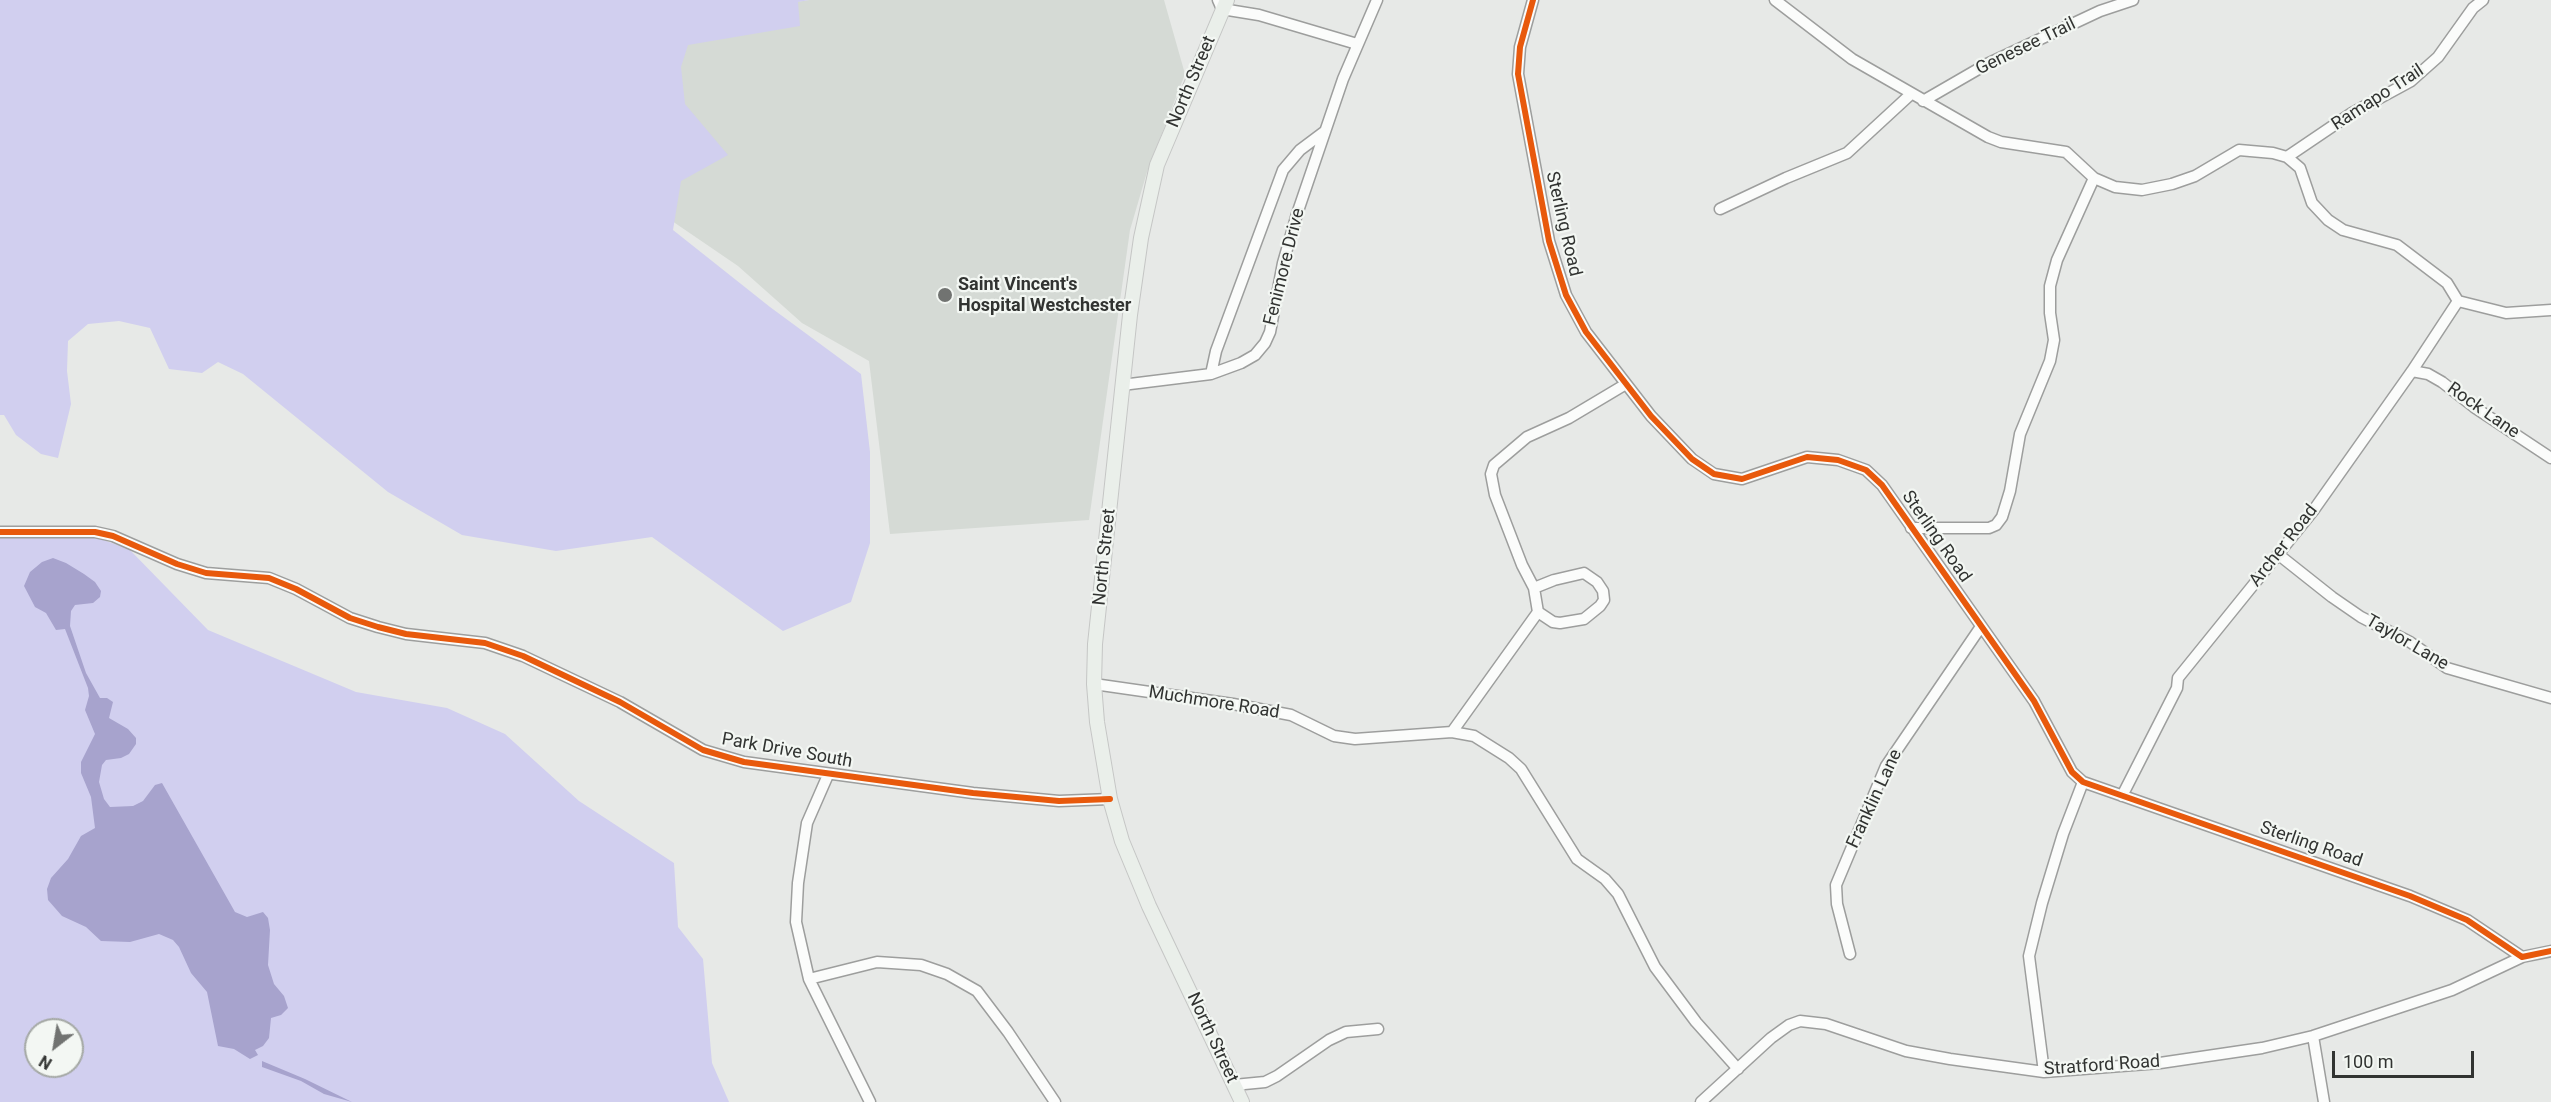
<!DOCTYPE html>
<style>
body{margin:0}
#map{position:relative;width:2551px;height:1102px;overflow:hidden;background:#e7e9e7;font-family:Roboto,sans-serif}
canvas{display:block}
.north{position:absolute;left:24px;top:1018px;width:60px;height:60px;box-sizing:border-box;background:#f3f7f3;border:2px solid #a5a9a5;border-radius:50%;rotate:211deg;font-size:16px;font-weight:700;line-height:24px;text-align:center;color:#313331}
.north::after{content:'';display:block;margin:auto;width:21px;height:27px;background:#717371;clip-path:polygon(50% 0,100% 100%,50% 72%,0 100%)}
.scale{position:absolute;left:2332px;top:1051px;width:142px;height:27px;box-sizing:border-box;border:3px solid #313331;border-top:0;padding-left:8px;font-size:18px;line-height:21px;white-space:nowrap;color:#313331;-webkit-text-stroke:4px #f3f7f3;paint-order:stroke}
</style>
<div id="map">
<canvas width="2551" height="1102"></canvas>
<div class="north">N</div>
<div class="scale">100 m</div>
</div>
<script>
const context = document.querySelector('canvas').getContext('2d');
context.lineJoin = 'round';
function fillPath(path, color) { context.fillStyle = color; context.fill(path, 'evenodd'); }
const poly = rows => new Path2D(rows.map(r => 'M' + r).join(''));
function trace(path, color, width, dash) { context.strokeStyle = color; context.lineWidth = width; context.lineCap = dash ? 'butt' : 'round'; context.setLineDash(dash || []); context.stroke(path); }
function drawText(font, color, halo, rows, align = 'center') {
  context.font = font + ' Roboto,sans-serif'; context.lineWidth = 4.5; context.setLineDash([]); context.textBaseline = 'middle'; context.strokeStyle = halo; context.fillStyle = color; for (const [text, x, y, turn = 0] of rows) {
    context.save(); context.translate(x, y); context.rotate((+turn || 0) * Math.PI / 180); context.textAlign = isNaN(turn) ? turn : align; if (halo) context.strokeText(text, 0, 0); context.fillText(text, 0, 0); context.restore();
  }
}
const built = poly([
 [809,0,1164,0,1185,74,1147,172,1130,230,1089,520,890,534,869,361,802,323,738,266,568,150,541,41]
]);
const green = poly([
 [0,0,809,0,798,2,800,26,688,45,681,67,685,104,728,155,681,181,673,230,770,307,861,374,870,452,870,543,851,602,783,631,652,537,556,551,462,535,388,492,243,374,218,362,202,373,169,369,150,328,119,321,88,324,68,341,67,371,71,404,58,458,41,454,16,435,4,415,0,415],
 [0,534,92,536,129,549,208,630,356,692,447,708,505,734,579,801,674,863,678,927,703,959,712,1063,729,1102,0,1102],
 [36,1030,72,1030,72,1066,36,1066]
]);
const water = poly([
 [53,558,66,563,84,574,95,582,101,591,100,597,93,603,75,605,71,611,70,626,86,673,100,698,107,698,113,702,109,718,128,729,136,738,136,744,129,754,121,758,106,760,102,765,99,782,104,799,110,807,133,806,143,801,155,785,162,783,235,912,247,917,263,912,268,918,270,930,268,965,274,984,284,996,288,1008,281,1015,271,1018,269,1038,263,1046,255,1050,258,1055,250,1059,234,1049,218,1046,207,992,191,973,179,947,173,940,159,934,130,942,101,941,86,927,62,916,48,900,47,889,51,878,68,859,81,836,95,828,91,797,81,773,81,762,95,734,85,710,89,696,88,688,65,629,56,630,46,613,35,607,24,586,30,572,42,562],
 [262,1061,305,1079,352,1102,324,1094,301,1081,262,1067]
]);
const minor = poly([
 [1218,0,1222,9,1259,15,1357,44],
 [1533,0,1520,47,1518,74,1549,241,1566,295,1586,332,1651,416,1692,459,1714,474,1742,479,1807,457,1838,460,1866,470,1882,485,2034,701,2072,772,2083,782,2410,896,2467,920,2522,957,2551,951],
 [1775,0,1852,59,1988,137,2001,142,2066,152,2094,178,2115,187,2142,190,2172,184,2195,176,2239,150,2273,153,2287,157,2300,168,2312,203,2328,220,2343,230,2397,245,2447,283,2458,301,2506,313,2551,310],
 [1923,101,1987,64,2100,11,2133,0],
 [2287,157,2352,113,2411,81,2438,57,2473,8,2483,0],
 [1720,209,1786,178,1847,153,1911,94],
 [2412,371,2428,374,2442,382,2474,407,2551,458],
 [1211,374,1216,351,1283,170,1300,150,1324,132],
 [1122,385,1211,374,1241,363,1255,355,1265,343,1270,332,1283,263,1297,214,1343,79,1377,0],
 [1911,528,1989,528,1996,525,2002,517,2010,491,2020,434,2050,361,2054,340,2050,313,2050,286,2057,260,2094,178],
 [0,532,95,532,113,536,177,564,206,573,269,578,296,589,350,618,378,627,406,634,485,643,523,656,620,702,703,750,744,762,973,793,1059,801,1110,799],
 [2279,555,2332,597,2361,617,2410,642,2447,668,2551,698],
 [1534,588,1554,580,1584,573,1597,582,1603,591,1604,600,1600,606,1584,619,1560,623,1553,622,1538,612],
 [1094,684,1233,704,1291,715,1334,736,1355,739,1452,732,1474,736,1509,758,1521,769,1577,859,1605,879,1618,894,1655,967,1696,1022,1738,1069],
 [1452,732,1538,612,1534,588,1522,565,1495,495,1491,474,1494,465,1527,437,1569,418,1626,384],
 [828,775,807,823,798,883,796,922,809,979,870,1102],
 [2122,796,2177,688,2178,678,2313,511,2412,371,2458,301],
 [1850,954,1837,904,1836,885,1886,766,1980,628],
 [809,979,877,962,921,965,947,974,977,991,1008,1032,1055,1102],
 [2313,1036,2324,1102],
 [2044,1072,2029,956,2042,903,2063,834,2083,782],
 [1234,1085,1265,1082,1277,1076,1329,1040,1346,1032,1378,1029],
 [1701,1102,1771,1038,1789,1025,1800,1021,1826,1024,1906,1051,1950,1059,2044,1072,2160,1063,2262,1048,2313,1036,2452,990,2522,957]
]);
const major = poly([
 [1227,0,1157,165,1141,238,1130,315,1095,644,1094,684,1097,722,1110,799,1122,841,1149,906,1242,1102]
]);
const cycleway = poly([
 [1533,0,1520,47,1518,74,1549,241,1566,295,1586,332,1651,416,1692,459,1714,474,1742,479,1807,457,1838,460,1866,470,1882,485,2034,701,2072,772,2083,782,2410,896,2467,920,2522,957,2551,951],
 [0,532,95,532,113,536,177,564,206,573,269,578,296,589,350,618,378,627,406,634,485,643,523,656,620,702,703,750,744,762,973,793,1059,801,1110,799]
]);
const markers = [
 [945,295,8,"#717371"]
];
const streetNames = [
 ["Genesee Trail",2026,47,-26],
 ["North Street",1192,82,-67],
 ["Ramapo Trail",2378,98,-33],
 ["Sterling Road",1563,224,77],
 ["Fenimore Drive",1285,267,-76],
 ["Rock Lane",2483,411,35],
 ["Sterling Road",1936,537,55],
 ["Archer Road",2284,546,-52],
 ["North Street",1105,557,-84],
 ["Taylor Lane",2407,643,30],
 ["Muchmore Road",1214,703,9],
 ["Park Drive South",787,751,10],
 ["Franklin Lane",1875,799,-65],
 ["Sterling Road",2311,845,19],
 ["North Street",1212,1038,65],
 ["Stratford Road",2102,1066,-4]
];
const poiNames = [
 ["Saint Vincent's",958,285],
 ["Hospital Westchester",958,306]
];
fillPath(built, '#d5dad5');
fillPath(green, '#d1cfef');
fillPath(water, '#a7a3cd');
trace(minor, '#9d9e9d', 13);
trace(major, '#c5c6c5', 16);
trace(minor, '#fbfcfb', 10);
trace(major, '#eaefea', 14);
trace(cycleway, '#e8590c', 6);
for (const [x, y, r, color] of markers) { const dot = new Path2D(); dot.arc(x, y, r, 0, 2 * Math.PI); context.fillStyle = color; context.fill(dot); trace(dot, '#f3f7f3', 2); }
drawText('18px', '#313331', '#f3f7f3', streetNames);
drawText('bold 18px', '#313331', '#f3f7f3', poiNames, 'left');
</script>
